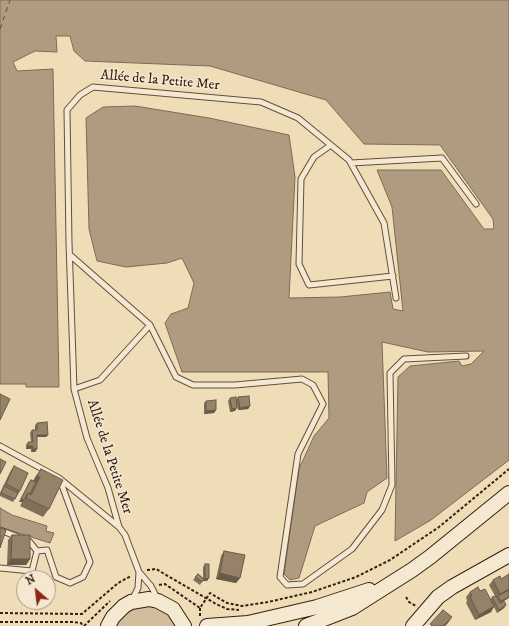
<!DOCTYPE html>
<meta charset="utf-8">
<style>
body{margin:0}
#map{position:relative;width:509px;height:626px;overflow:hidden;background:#eeddb7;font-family:"IM FELL DW Pica",serif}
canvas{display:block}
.north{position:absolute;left:16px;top:570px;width:40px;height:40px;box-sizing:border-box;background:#f4e9d0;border:1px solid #a89885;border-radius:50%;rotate:332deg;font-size:11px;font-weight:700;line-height:16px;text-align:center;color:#351f15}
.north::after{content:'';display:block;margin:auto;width:14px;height:18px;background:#8f2418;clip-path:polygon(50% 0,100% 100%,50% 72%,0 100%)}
</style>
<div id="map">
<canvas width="509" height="626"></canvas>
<div class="north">N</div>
</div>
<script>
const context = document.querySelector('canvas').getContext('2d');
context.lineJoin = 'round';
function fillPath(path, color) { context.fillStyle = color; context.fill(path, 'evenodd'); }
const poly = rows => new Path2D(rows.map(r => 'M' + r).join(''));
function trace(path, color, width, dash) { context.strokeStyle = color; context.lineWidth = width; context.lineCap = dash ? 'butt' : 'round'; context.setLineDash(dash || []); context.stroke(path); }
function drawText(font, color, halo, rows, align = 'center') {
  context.font = font + ' "IM FELL DW Pica",serif'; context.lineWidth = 3; context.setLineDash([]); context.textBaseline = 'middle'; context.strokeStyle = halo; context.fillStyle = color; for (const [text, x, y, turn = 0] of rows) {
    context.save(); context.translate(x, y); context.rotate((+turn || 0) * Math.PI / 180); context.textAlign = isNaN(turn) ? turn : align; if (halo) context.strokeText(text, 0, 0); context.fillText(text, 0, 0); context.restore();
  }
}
const green = poly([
 [149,599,184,626,108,626,113,617]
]);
const water = poly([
 [0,0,509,0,509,460,431,520,395,541,398,377,410,366,459,361,462,366,471,364,484,351,428,352,382,342,387,478,367,492,364,503,315,526,299,578,290,580,284,574,299,469,314,436,329,418,328,372,182,372,165,323,171,314,188,308,194,283,182,258,167,263,126,267,97,261,89,229,86,118,103,107,135,106,209,118,289,135,295,177,289,298,340,297,390,292,393,309,403,311,392,207,377,170,441,170,484,229,494,229,493,219,440,145,364,144,326,100,210,66,85,61,74,51,70,36,56,36,57,52,35,51,13,62,17,71,53,69,59,387,26,387,26,384,0,384,0,0],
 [0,508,12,515,47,526,46,531,54,533,50,543,0,527,0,508]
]);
const ferry = poly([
 [0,29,10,0]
]);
const path = poly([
 [147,570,156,569,216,604,227,609,239,610],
 [159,585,165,584,200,608,210,593,227,603,242,606,268,602,312,592,356,577,390,560,439,527,509,469],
 [406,597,409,602,416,606],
 [200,608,200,617],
 [0,613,82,614,118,583,131,576],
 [0,622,73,622,81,623,83,626],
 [84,626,110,601]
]);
const lane = poly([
 [331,145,314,157,301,179,299,264,309,285,393,276],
 [351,163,442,158,476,204],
 [70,255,150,325,176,377,193,385,235,385,302,379,313,385,323,404,298,454,280,577,287,585,303,584,352,549,382,510,392,485,390,373,404,359,466,356],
 [74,389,100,380,150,325],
 [0,446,59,478,119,527,125,535,139,572,151,586,157,598],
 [119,527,108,488,87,438,74,389,69,243,67,110,80,95,93,87,261,102,298,118,349,160,384,223,396,298],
 [0,530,18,537],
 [37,551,47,550,56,577,70,583,83,577,90,562,60,480],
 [0,568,32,571,37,551,29,541,25,540],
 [132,600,138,588,139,572]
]);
const secondary = poly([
 [108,626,113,617,124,606,131,602,149,599,158,601,173,609,184,626],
 [207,626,248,623,317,607,369,590],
 [306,626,352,608,412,570,430,557,509,493],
 [413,626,438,597,452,587,509,555]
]);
const wall = poly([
 [238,397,250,406,248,409,238,410,236,400],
 [230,398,235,411,230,412,228,401],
 [206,401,216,410,214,413,204,414,204,403],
 [37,423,48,435,46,437,37,437,37,449,35,452,31,452,31,449,26,449,26,445,28,442,31,442,30,433,32,430,35,430,35,425],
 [14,466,20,491,13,502,0,496,0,493,10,472],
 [41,469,49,509,43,517,20,506,22,502,19,502,29,482,31,480,33,481,35,477],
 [12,535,30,559,26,565,7,565,8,540],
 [224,551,240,578,236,583,216,579,221,556],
 [205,564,209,578,207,581,203,581,203,580,200,585,193,580,198,574,203,578,203,567],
 [500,576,504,601,506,605,504,608,497,613,494,607,491,612,475,620,466,603,467,601,466,597,470,592,480,591,491,599,492,597,495,596,489,585,493,580]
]);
const shadedWall = poly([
 [250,406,248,409,238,410,240,408],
 [237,408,235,411,230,412,232,409],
 [216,410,214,413,204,414,206,411],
 [37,435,48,435,46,437,35,437],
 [28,446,33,446,31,449,26,449],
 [33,449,37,449,35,452,31,452],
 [37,476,40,477,34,485,32,484],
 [21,499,24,500,22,502,19,502],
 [11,559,30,559,26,565,7,565],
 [220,573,240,578,236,583,216,579],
 [209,578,207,581,203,581,205,579],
 [509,589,509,592,498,596,500,594],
 [509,597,509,598,499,604,501,601],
 [506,605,504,608,497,613,499,610],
 [494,606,491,612,475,620,479,615],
 [452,617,448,623,445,626,443,626]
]);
const building = poly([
 [0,394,10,399,0,420,0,394],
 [249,396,250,406,240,408,238,397,249,396],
 [236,397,237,408,232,409,230,398,236,397],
 [216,400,216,410,206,411,206,401,216,400],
 [47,422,48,435,37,435,37,449,33,449,33,446,28,446,28,442,33,442,32,430,37,430,37,423,47,422],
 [0,459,6,462,0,474,0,459],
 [14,466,28,473,20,491,6,484,14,466],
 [41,469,63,480,49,509,26,498,28,493,31,495,40,477,37,476,41,469],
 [31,480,36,482,30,494,28,493,24,500,21,499,31,480],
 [4,486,18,493,15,499,1,493,4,486],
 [0,528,6,530,0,548,0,528],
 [12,535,30,535,30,559,11,559,12,535],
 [224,551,245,555,240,578,220,573,224,551],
 [205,564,209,564,209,578,205,579,205,564],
 [198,574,204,579,202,582,195,577,198,574],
 [509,574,509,589,500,594,493,580,500,576,501,579,509,574],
 [478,587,480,591,485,589,494,606,479,615,470,597,472,596,470,592,478,587],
 [509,590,509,597,501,601,498,596,509,590],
 [496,596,500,603,504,601,506,605,499,610,492,597,496,596],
 [443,610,452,617,443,626,432,626,430,624,443,610]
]);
const streetNames = [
 ["Allée de la Petite Mer",160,81,5],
 ["Allée de la Petite Mer",109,457,72]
];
fillPath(green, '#cfbd9b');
fillPath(water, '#af9c80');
trace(water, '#7e6a55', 1);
trace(ferry, '#604b3a', 1, [5, 4]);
trace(lane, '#634e3e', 7);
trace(secondary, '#351f15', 16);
trace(path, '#351f15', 2, [3, 2]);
trace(lane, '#f4e9d0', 5);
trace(secondary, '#f4e9d0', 14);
fillPath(wall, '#80705a');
fillPath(shadedWall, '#685b4a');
fillPath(building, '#958269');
trace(building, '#685b4a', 1);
drawText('14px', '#351f15', '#f4e9d0', streetNames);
</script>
